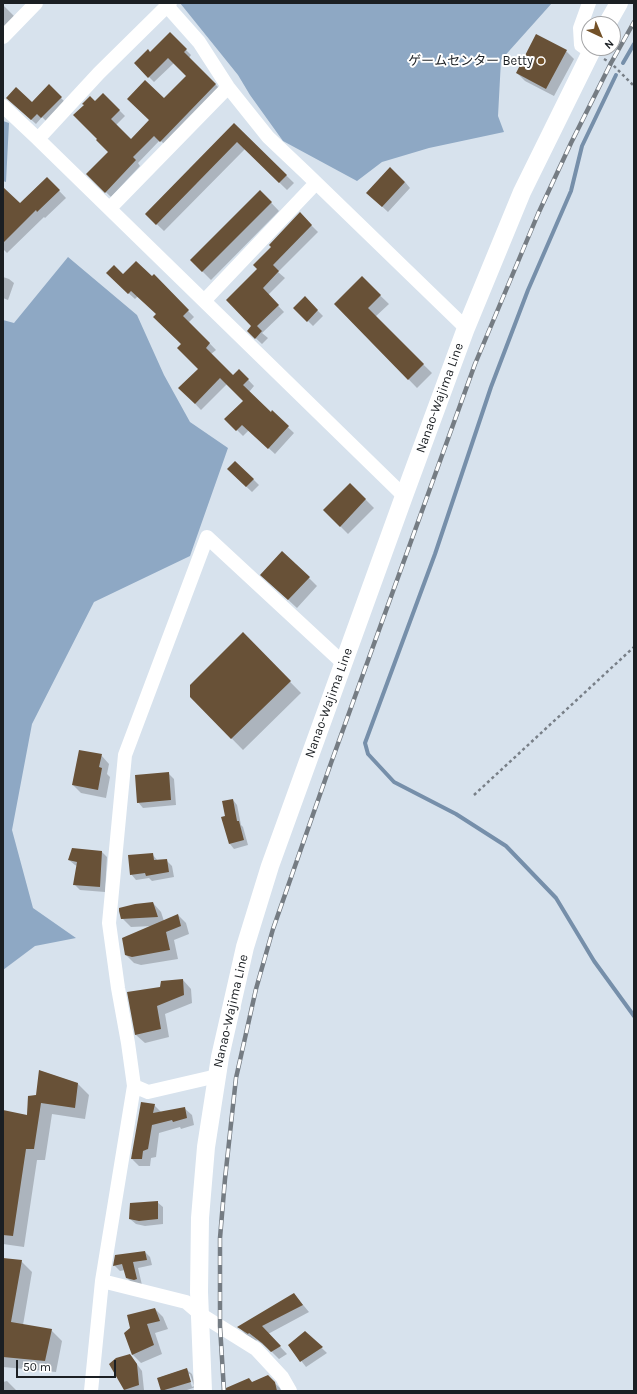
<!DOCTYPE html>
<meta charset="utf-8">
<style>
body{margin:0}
#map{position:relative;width:637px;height:1394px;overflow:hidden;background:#d7e2ed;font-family:Karla,sans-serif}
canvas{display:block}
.frame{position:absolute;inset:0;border:4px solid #1b1f23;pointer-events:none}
.north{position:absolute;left:581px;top:16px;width:40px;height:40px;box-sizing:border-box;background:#fff;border:1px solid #a4a5a7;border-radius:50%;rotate:136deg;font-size:11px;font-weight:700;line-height:16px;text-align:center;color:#1b1f23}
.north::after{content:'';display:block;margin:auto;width:14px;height:18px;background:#735128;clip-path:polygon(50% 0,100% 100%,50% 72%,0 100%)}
.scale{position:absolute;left:16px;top:1360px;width:100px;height:18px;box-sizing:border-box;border:2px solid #1b1f23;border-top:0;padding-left:5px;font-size:12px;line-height:14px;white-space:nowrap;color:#1b1f23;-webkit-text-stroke:3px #fff;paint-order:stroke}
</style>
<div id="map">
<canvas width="637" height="1394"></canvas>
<div class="frame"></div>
<div class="north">N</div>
<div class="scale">50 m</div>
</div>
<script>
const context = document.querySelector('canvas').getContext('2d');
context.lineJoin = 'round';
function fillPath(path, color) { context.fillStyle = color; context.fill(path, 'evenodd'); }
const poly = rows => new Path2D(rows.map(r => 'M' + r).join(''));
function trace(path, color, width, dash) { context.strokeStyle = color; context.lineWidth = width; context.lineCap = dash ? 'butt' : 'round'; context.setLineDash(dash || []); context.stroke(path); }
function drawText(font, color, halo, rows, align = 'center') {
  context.font = font + ' Karla,"Noto Sans JP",sans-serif'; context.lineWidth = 4; context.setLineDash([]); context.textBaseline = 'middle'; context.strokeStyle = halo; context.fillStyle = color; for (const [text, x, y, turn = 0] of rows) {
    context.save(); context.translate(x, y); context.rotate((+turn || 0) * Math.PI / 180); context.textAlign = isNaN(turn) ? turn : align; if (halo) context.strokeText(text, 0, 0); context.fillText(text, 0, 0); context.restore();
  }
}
const forest = poly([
 [180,3,552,3,501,60,498,116,504,132,429,148,382,162,357,181,283,141,250,95,238,75],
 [3,121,9,123,6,182,3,181],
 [68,257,137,315,164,375,190,422,228,448,190,556,94,602,32,724,12,830,33,908,76,938,35,946,3,970,3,320,14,323]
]);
const shadow = poly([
 [3,5,18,20,3,36],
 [170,34,191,55,189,58,221,90,166,146,160,140,138,163,140,166,111,197,87,174,109,152,95,102,103,94,125,116,116,125,131,140,150,120,164,100,188,76,174,63,154,82,135,63,150,53],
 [566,51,574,59,554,96,525,81,517,73],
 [49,86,65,102,46,121,42,117,36,124,12,102,32,103],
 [234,124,294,183,287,190,245,149,164,231,146,214],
 [47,178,66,198,45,218,44,217,7,253,3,249,3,191,20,205],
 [405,182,410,188,388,212,373,198],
 [260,191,279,211,211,280,191,260],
 [300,214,318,232,278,272,285,278,268,295,284,312,262,333,268,338,262,344,248,331,253,326,259,269,272,247],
 [123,275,152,278,154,276,194,317,189,322,216,350,211,354,233,376,239,370,254,386,249,392,271,413,272,412,294,433,275,454,249,430,243,436,226,419,244,401,227,384,201,410,180,388,199,369,182,344,157,314,138,296,135,299,113,279],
 [3,277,9,279,14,283,8,300,3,298],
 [362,278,389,304,375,317,432,373,417,388,335,304],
 [305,298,323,316,313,326,295,308],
 [234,475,253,479,259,485,252,492],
 [350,484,374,508,348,534,324,510],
 [309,578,317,586,297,608,270,583],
 [243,634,301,693,243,750,191,697],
 [101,755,109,764,107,774,110,777,106,798,81,793,73,785],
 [168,773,174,779,176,805,143,808,138,802],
 [233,800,237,805,241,825,243,827,248,845,234,849,230,844,227,817],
 [102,852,107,857,105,892,80,890,75,885,77,866,75,865,69,860],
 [152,854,158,861,166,860,172,866,174,877,152,881,149,878,136,880,131,874],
 [153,903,161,912,164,921,178,915,186,923,189,934,174,940,178,959,141,965,134,963,126,955,152,926,131,927,122,918],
 [183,980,191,989,192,1003,165,1014,169,1037,145,1043,136,1035,129,993,161,988],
 [78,1084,89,1095,85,1119,52,1114,45,1160,37,1160,24,1247,3,1244,3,1111,27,1116,29,1097],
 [154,1105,162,1113,184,1108,192,1115,194,1125,181,1129,180,1127,159,1133,156,1157,151,1158,150,1166,139,1166,132,1159],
 [157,1202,163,1207,163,1224,145,1226,136,1224,130,1219],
 [145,1252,150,1257,152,1265,138,1268,142,1285,133,1284,127,1278,125,1270,120,1271,114,1265],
 [3,1259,21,1261,32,1272,23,1325,51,1330,62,1341,56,1372,3,1367],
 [294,1294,309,1312,268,1334,287,1354,279,1359,269,1349,257,1340,256,1341,246,1335,239,1327],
 [155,1309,163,1317,168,1329,155,1333,162,1354,141,1363,133,1355,126,1333],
 [305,1332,327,1353,306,1367,289,1345],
 [130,1355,142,1371,144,1390,126,1391,125,1390],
 [186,1369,192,1374,196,1387,184,1391,162,1391,158,1378],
 [188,1374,190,1374,194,1386,192,1387],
 [267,1376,280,1388,281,1391,232,1391],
 [7,1381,17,1391,3,1391,3,1382]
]);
const stream = poly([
 [623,63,634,44],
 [616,75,582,146,571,191,528,290,491,387,435,554,365,743,368,754,394,782,456,814,506,846,556,898,594,961,634,1016]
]);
const building = poly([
 [170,32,187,49,184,52,216,84,160,142,154,136,133,157,136,160,105,193,86,174,108,152,96,140,97,139,73,115,84,105,82,104,90,96,95,101,103,93,120,110,111,119,131,139,149,120,127,99,145,80,164,98,186,76,168,58,148,78,134,63,148,49,150,52],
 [536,34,567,50,546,89,516,73],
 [49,84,62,97,41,118,37,114,31,120,6,98,16,87,32,102],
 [234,123,287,175,279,183,237,142,156,225,145,214],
 [390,167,405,182,382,207,366,193],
 [47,177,60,190,37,212,36,210,3,243,3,187,20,203],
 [260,190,272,202,202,272,190,260],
 [300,212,312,225,273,265,279,271,263,288,279,305,257,326,262,331,255,339,247,331,251,326,226,300,257,269,253,265,271,247,269,245],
 [136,261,152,276,154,274,189,310,183,316,210,343,206,348,233,375,239,369,249,379,243,385,271,412,272,410,289,426,268,449,242,425,236,431,224,419,243,401,220,378,195,404,178,388,198,369,177,348,181,344,153,317,156,314,131,291,128,294,106,273,114,265,123,274],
 [362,276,381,295,368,308,424,364,408,380,334,304],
 [305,296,318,310,307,322,293,308],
 [235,461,254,479,246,487,227,469],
 [350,483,366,499,340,527,323,510],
 [282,551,310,577,288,600,260,575],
 [243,632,291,681,231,739,190,697,190,685],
 [79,750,102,754,99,767,102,768,98,790,72,785],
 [169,772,171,800,137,803,135,775],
 [233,799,237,821,239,821,244,840,229,844,221,817,225,816,222,801],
 [72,848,102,851,100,887,73,885,77,862,68,860],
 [153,853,154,860,167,859,169,872,146,876,145,873,130,875,128,855],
 [153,902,158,917,121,919,119,911,119,908,135,904],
 [178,914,181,926,166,932,170,950,132,957,125,955,122,938],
 [183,979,184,995,157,1006,161,1029,135,1035,127,992,160,987,161,981],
 [39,1070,78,1083,75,1108,41,1103,34,1149,26,1149,13,1236,3,1235,3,1110,27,1115,28,1096,36,1095],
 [141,1102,155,1104,153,1113,185,1107,187,1118,173,1122,172,1120,152,1125,148,1149,143,1151,142,1159,131,1159],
 [158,1201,158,1219,139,1221,129,1219,130,1203],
 [145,1251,147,1260,133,1262,137,1279,134,1280,126,1278,122,1264,113,1266,115,1255],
 [3,1258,22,1260,11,1322,52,1329,45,1361,3,1357],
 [294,1293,303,1305,262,1326,281,1346,271,1352,262,1343,249,1333,248,1334,237,1327],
 [155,1308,160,1321,147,1324,154,1345,132,1355,124,1333,130,1328,127,1315],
 [305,1331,323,1347,300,1362,288,1345],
 [130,1354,137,1364,139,1385,124,1390,109,1364,116,1358],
 [187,1368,191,1382,161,1391,157,1378],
 [268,1375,275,1382,277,1391,219,1391,249,1378,252,1382]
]);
const path = poly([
 [604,59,611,63,634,86],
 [474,795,634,647]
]);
const minor = poly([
 [170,3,99,73,38,139,404,496],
 [589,3,580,28,581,45,591,52],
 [167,6,199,42,228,87,268,137,306,173,466,328],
 [3,37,36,3],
 [3,106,38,139],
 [110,208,228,87],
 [204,301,316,183],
 [134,1086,148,1092,217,1076],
 [102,1281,186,1302,200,1314,256,1349,282,1377,290,1391],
 [91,1391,102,1281,134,1086,128,1043,118,988,109,923,125,755,207,537,343,663]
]);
const major = poly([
 [607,24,619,3],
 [203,1391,199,1292,200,1218,206,1147,220,1057,245,947,270,866,404,496,466,328,522,192,593,48]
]);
const rail = poly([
 [224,1391,220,1326,220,1238,225,1179,236,1078,256,989,273,929,331,763,475,364,538,214,571,143,611,63,634,22]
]);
const markers = [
 [541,61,4,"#735128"]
];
const poiNames = [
 ["ゲームセンター Betty",533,61]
];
const streetNames = [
 ["Nanao-Wajima Line",440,398,-70],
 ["Nanao-Wajima Line",329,703,-70],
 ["Nanao-Wajima Line",231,1011,-77]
];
fillPath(forest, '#8ea8c4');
fillPath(shadow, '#0003');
trace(stream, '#768faa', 4);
fillPath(building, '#685137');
trace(path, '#787f87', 2.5, [3, 3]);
trace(minor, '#fff', 14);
trace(major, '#fff', 18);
trace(rail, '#757c83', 4.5);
trace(rail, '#fff', 3, [9]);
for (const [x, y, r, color] of markers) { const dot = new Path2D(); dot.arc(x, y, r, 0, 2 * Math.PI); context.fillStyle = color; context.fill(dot); trace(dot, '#fff', 1.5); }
drawText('13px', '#1b1f23', '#fff', poiNames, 'right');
drawText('13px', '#1b1f23', '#fff', streetNames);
</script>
